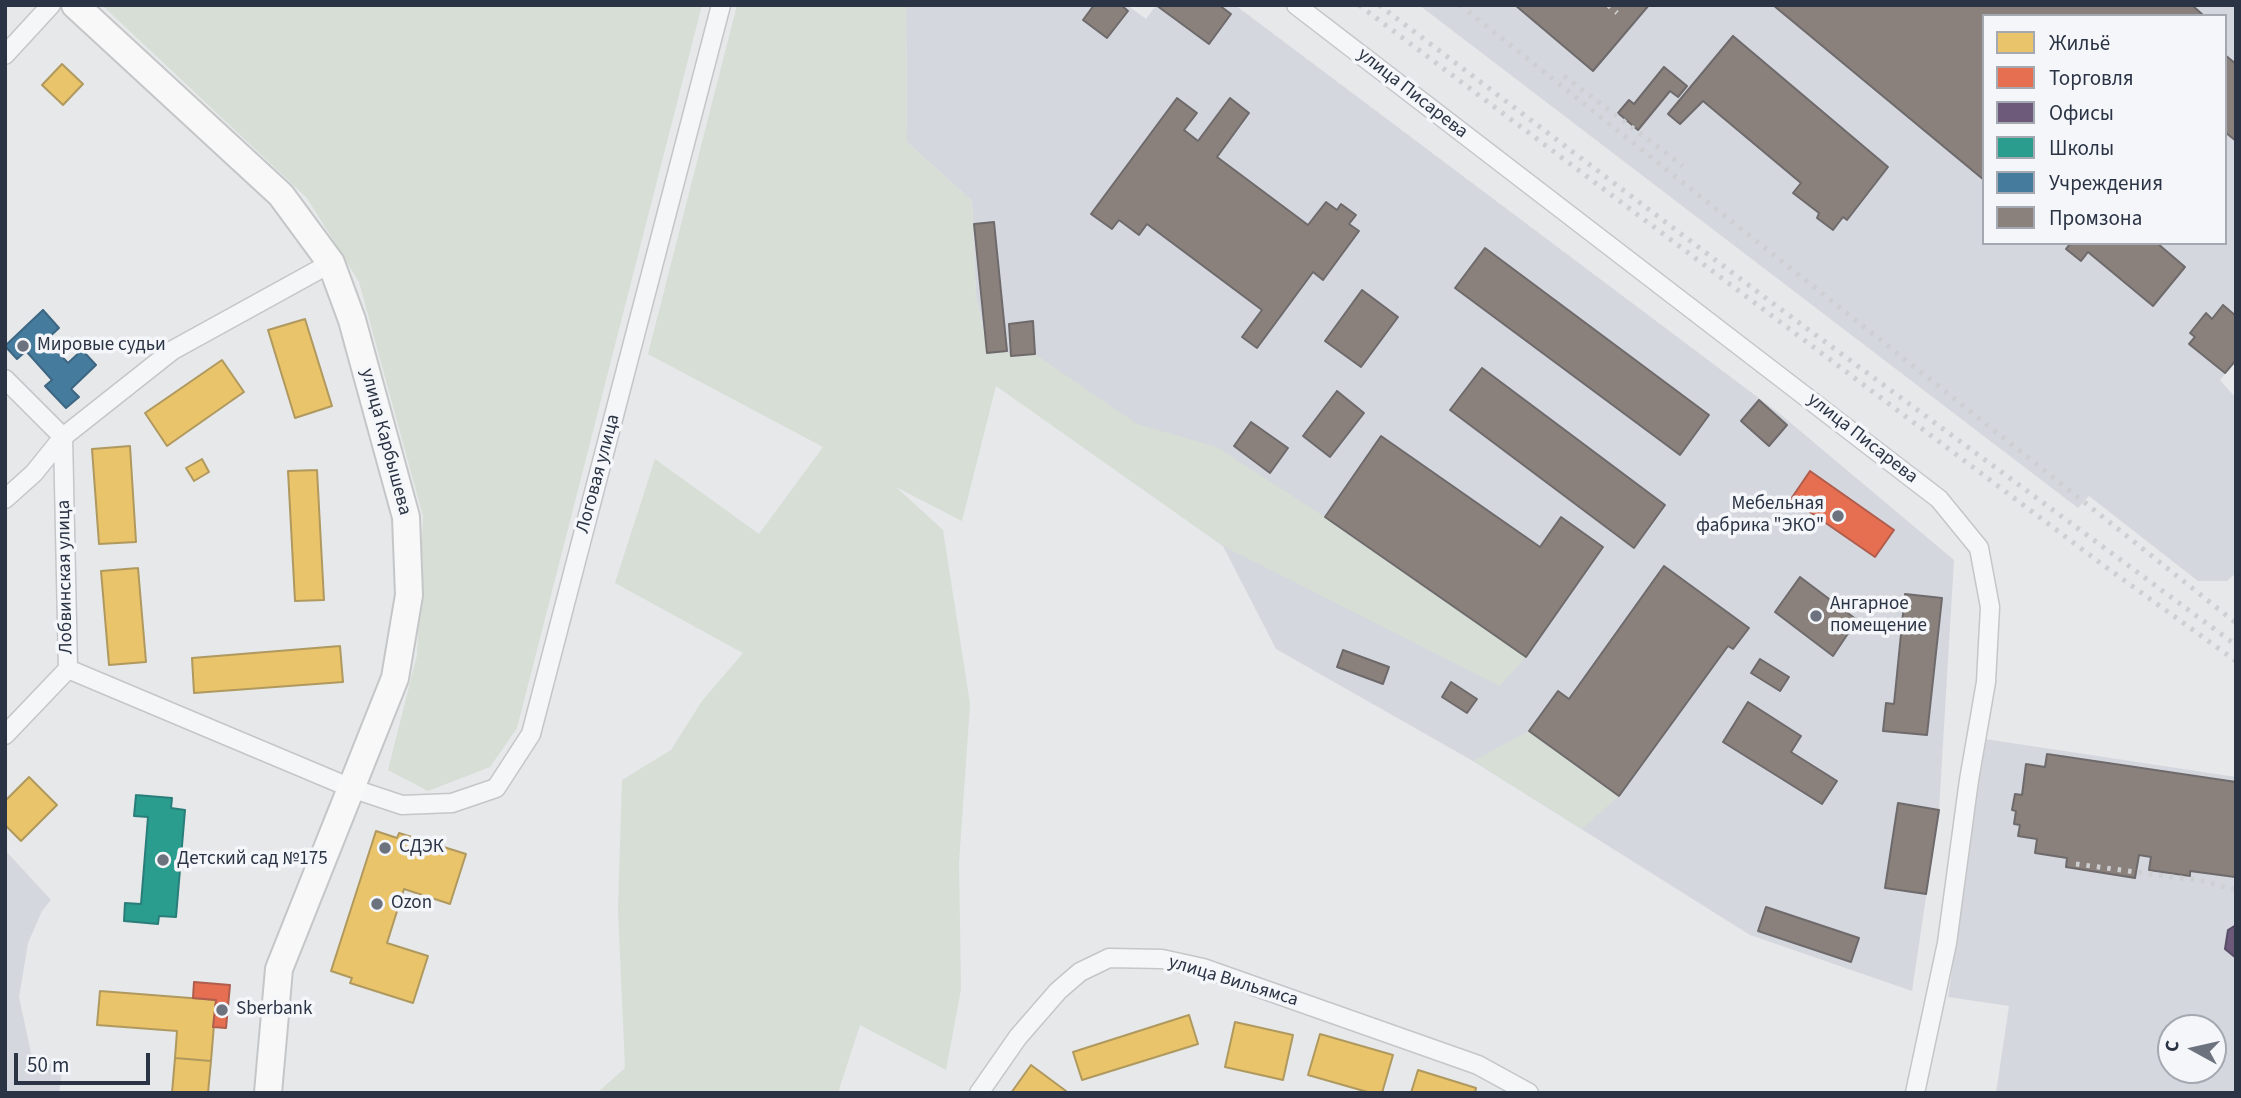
<!DOCTYPE html>
<meta charset="utf-8">
<style>
body{margin:0}
#map{position:relative;width:2241px;height:1098px;overflow:hidden;background:#e6e8ea;font-family:"Source Sans 3",sans-serif}
canvas{display:block}
.frame{position:absolute;inset:0;border:7px solid #2b3445;pointer-events:none}
.legend{position:absolute;left:1982px;top:14px;width:245px;height:231px;box-sizing:border-box;background:#f4f6f9;border:2px solid #a4a8b1;margin:0;padding:9px 12px;list-style:none;font-size:21px;color:#2b3445}
.legend li{display:flex;align-items:center;gap:14px;height:35px}
.legend b{width:35px;border:2px solid #a4a8b1}
.north{position:absolute;left:2157px;top:1014px;width:70px;height:70px;box-sizing:border-box;background:#f4f6f9;border:2px solid #a4a8b1;border-radius:50%;rotate:278deg;font-size:19px;font-weight:700;line-height:28px;text-align:center;color:#2b3445}
.north::after{content:'';display:block;margin:auto;width:24px;height:32px;background:#6c737f;clip-path:polygon(50% 0,100% 100%,50% 72%,0 100%)}
.scale{position:absolute;left:14px;top:1053px;width:136px;height:32px;box-sizing:border-box;border:4px solid #2b3445;border-top:0;padding-left:9px;font-size:21px;line-height:24px;white-space:nowrap;color:#2b3445;-webkit-text-stroke:5px #f4f6f9;paint-order:stroke}
</style>
<div id="map">
<canvas width="2241" height="1098"></canvas>
<div class="frame"></div>
<ul class="legend">
<li><b style="height:19px;background:#e9c46a"></b>Жильё</li>
<li><b style="height:19px;background:#e76f51"></b>Торговля</li>
<li><b style="height:19px;background:#6d597a"></b>Офисы</li>
<li><b style="height:19px;background:#2a9d8f"></b>Школы</li>
<li><b style="height:19px;background:#457b9d"></b>Учреждения</li>
<li><b style="height:19px;background:#8a817c"></b>Промзона</li>
</ul>
<div class="north">С</div>
<div class="scale">50 m</div>
</div>
<script>
const context = document.querySelector('canvas').getContext('2d');
context.lineJoin = 'round';
function fillPath(path, color) { context.fillStyle = color; context.fill(path, 'evenodd'); }
const poly = rows => new Path2D(rows.map(r => 'M' + r).join(''));
function trace(path, color, width, dash) { context.strokeStyle = color; context.lineWidth = width; context.lineCap = dash ? 'butt' : 'round'; context.setLineDash(dash || []); context.stroke(path); }
function drawText(font, color, halo, rows, align = 'center') {
  context.font = font + ' "Source Sans 3",sans-serif'; context.lineWidth = 7; context.setLineDash([]); context.textBaseline = 'middle'; context.strokeStyle = halo; context.fillStyle = color; for (const [text, x, y, turn = 0] of rows) {
    context.save(); context.translate(x, y); context.rotate((+turn || 0) * Math.PI / 180); context.textAlign = isNaN(turn) ? turn : align; if (halo) context.strokeText(text, 0, 0); context.fillText(text, 0, 0); context.restore();
  }
}
const built = poly([
 [906,5,1127,5,1146,19,1156,5,1235,5,1780,414,1954,560,1939,810,1912,991,1750,935,1473,761,1276,649,1223,546,996,385,976,296,972,201,907,142],
 [1419,5,2236,5,2236,361,2220,380,2236,398,2236,573,2227,581,2198,581,2089,496,2078,508],
 [1984,16,2225,16,2225,243,1984,243],
 [1985,739,2236,777,2236,1093,1996,1093,2009,1006,1948,997],
 [2171,1028,2213,1028,2213,1070,2171,1070],
 [5,850,51,900,42,911,28,943,19,997,33,1062,63,1065,59,1093,5,1093]
]);
const green = poly([
 [102,5,702,5,517,728,490,767,428,791,388,770,417,655,423,516,359,282,307,198],
 [737,5,906,5,907,142,972,201,976,296,988,353,1007,351,1012,356,1035,354,1137,424,1217,447,1325,517,1526,657,1500,686,1223,546,996,386,962,521,896,487,943,530,970,704,959,863,961,989,946,1070,860,1025,838,1093,597,1093,625,1068,618,909,622,780,671,750,702,701,743,653,615,583,655,459,759,534,823,447,648,354],
 [1529,731,1619,796,1582,829,1473,761]
]);
const homes = poly([
 [62,64,83,84,63,105,42,85,62,64],
 [305,319,332,406,295,418,268,330,305,319],
 [222,360,244,392,167,446,145,413,222,360],
 [130,446,136,542,99,544,92,449,130,446],
 [202,459,209,472,194,481,186,468,202,459],
 [317,470,324,600,295,601,288,471,317,470],
 [138,568,146,662,109,665,101,571,138,568],
 [340,646,343,682,194,693,192,658,340,646],
 [29,777,57,805,21,841,5,825,5,801,29,777],
 [376,831,397,838,399,833,466,854,450,904,404,889,387,943,428,956,413,1003,350,983,352,978,331,971,376,831],
 [100,991,216,1000,211,1061,175,1058,177,1031,97,1025,100,991],
 [1189,1015,1198,1044,1082,1080,1073,1052,1189,1015],
 [1235,1022,1293,1035,1283,1080,1225,1067,1235,1022],
 [1320,1034,1393,1055,1382,1093,1371,1093,1308,1075,1320,1034],
 [175,1058,211,1061,208,1093,172,1093,175,1058],
 [1031,1065,1066,1091,1065,1093,1011,1093,1031,1065],
 [1418,1070,1476,1088,1475,1093,1411,1093,1418,1070]
]);
const shops = poly([
 [1810,471,1894,530,1875,557,1791,499,1810,471],
 [194,982,230,985,226,1028,213,1027,216,1000,193,998,194,982]
]);
const offices = poly([
 [2236,925,2236,958,2225,949,2228,930,2236,925]
]);
const schools = poly([
 [136,795,172,798,171,808,185,810,176,917,159,916,158,924,124,921,125,903,141,904,148,817,134,816,136,795]
]);
const public = poly([
 [43,310,59,328,46,340,68,363,82,350,96,365,71,389,79,397,66,408,45,386,52,380,26,351,17,359,5,346,43,310]
]);
const industry = poly([
 [1094,5,1121,5,1128,11,1107,38,1083,20,1094,5],
 [1156,5,1219,5,1231,14,1209,44,1156,5],
 [1515,5,1649,5,1593,71,1515,5],
 [1773,5,2192,5,2204,16,1984,16,1984,180,1773,5],
 [1733,36,1888,167,1847,220,1843,217,1833,230,1817,218,1819,213,1793,193,1801,183,1703,101,1680,124,1668,114,1733,36],
 [2225,55,2236,64,2236,141,2225,132,2225,55],
 [1664,67,1687,86,1678,97,1670,91,1638,130,1618,113,1629,100,1634,104,1664,67],
 [1177,98,1197,113,1184,130,1198,141,1230,98,1249,113,1217,157,1308,225,1326,202,1337,210,1341,204,1356,215,1349,224,1359,231,1323,280,1313,272,1257,348,1242,337,1262,310,1147,224,1139,235,1119,220,1112,229,1091,214,1177,98],
 [994,222,1007,351,987,353,974,224,994,222],
 [2071,243,2157,243,2185,267,2153,306,2088,252,2081,261,2066,249,2071,243],
 [1485,248,1709,415,1680,455,1455,288,1485,248],
 [1362,290,1398,317,1361,367,1325,341,1362,290],
 [2223,305,2236,316,2236,360,2225,373,2189,344,2195,337,2190,333,2206,313,2212,319,2223,305],
 [1033,321,1035,354,1011,356,1009,324,1033,321],
 [1482,368,1665,505,1634,548,1450,410,1482,368],
 [1337,391,1364,413,1330,457,1303,436,1337,391],
 [1759,400,1787,425,1769,446,1741,421,1759,400],
 [1251,422,1288,448,1270,473,1234,446,1251,422],
 [1381,436,1540,547,1561,517,1603,547,1526,657,1325,517,1381,436],
 [1664,566,1749,628,1733,649,1728,646,1619,796,1529,731,1558,691,1569,699,1664,566],
 [1800,577,1857,620,1833,656,1775,612,1800,577],
 [1905,594,1942,598,1927,735,1883,731,1886,703,1894,704,1905,594],
 [1343,650,1389,667,1383,684,1337,667,1343,650],
 [1760,659,1789,677,1780,691,1751,673,1760,659],
 [1451,682,1477,699,1467,713,1442,697,1451,682],
 [1748,702,1801,736,1791,752,1837,781,1822,804,1723,742,1748,702],
 [2047,754,2236,782,2235,877,2190,871,2190,876,2149,870,2151,857,2139,855,2135,878,2066,867,2067,858,2035,853,2037,839,2018,836,2020,825,2014,824,2016,811,2012,810,2015,794,2022,795,2026,764,2045,767,2047,754],
 [1898,803,1939,810,1926,894,1885,888,1898,803],
 [1766,907,1859,938,1851,962,1758,931,1766,907]
]);
const street = poly([
 [1296,5,1939,499,1979,548,1990,607,1986,682,1969,780,1947,943,1915,1093],
 [5,55,51,5],
 [5,379,63,437,34,473,5,499],
 [68,669,351,788,402,805,452,803,496,788,531,734,721,5],
 [5,735,68,669,63,437,173,350,331,263],
 [979,1093,1018,1037,1058,991,1080,972,1109,958,1162,959,1203,968,1478,1065,1529,1093]
]);
const secondary = poly([
 [75,5,281,195,331,263,352,320,406,517,409,595,395,678,279,969,268,1093]
]);
const rail = poly([
 [1359,5,2103,565,2236,661],
 [1379,5,1767,299,2236,645],
 [1460,5,2236,623],
 [1608,5,1617,13],
 [1564,76,1683,166],
 [2076,864,2203,881,2236,890]
]);
const markers = [
 [23,346,7,"#6c737f"],
 [1838,516,7,"#6c737f"],
 [1816,616,7,"#6c737f"],
 [385,848,7,"#6c737f"],
 [163,860,7,"#6c737f"],
 [377,904,7,"#6c737f"],
 [222,1010,7,"#6c737f"]
];
const streetNames = [
 ["улица Писарева",1412,94,38],
 ["улица Писарева",1862,439,38],
 ["улица Карбышева",385,442,75],
 ["Логовая улица",599,474,-75],
 ["Лобвинская улица",66,577,-91],
 ["улица Вильямса",1233,982,17]
];
const poiNames = [
 ["Мировые судьи",37,346],
 ["Мебельная",1824,505,"right"],
 ["фабрика \"ЭКО\"",1824,527,"right"],
 ["Ангарное",1830,605],
 ["помещение",1830,627],
 ["СДЭК",399,848],
 ["Детский сад №175",177,860],
 ["Ozon",391,904],
 ["Sberbank",236,1010]
];
fillPath(built, '#d4d7dd');
fillPath(green, '#d6ded6');
fillPath(homes, '#e9c46a');
trace(homes, '#b0995f', 2);
fillPath(shops, '#e76f51');
trace(shops, '#af5d4d', 2);
fillPath(offices, '#6d597a');
trace(offices, '#594e6a', 2);
fillPath(schools, '#2a9d8f');
trace(schools, '#2a7e79', 2);
fillPath(public, '#457b9d');
trace(public, '#3d6683', 2);
fillPath(industry, '#8a817c');
trace(industry, '#6e6a6c', 2);
trace(street, '#c4c6c8', 21);
trace(secondary, '#c4c6c8', 30);
trace(street, '#f5f6f7', 18);
trace(secondary, '#f8f8f8', 26);
trace(rail, '#cecfd2', 5, [3.5, 7]);
for (const [x, y, r, color] of markers) { const dot = new Path2D(); dot.arc(x, y, r, 0, 2 * Math.PI); context.fillStyle = color; context.fill(dot); trace(dot, '#f4f6f9', 2.5); }
drawText('19px', '#2b3445', '#f4f6f9', streetNames);
drawText('19px', '#2b3445', '#f4f6f9', poiNames, 'left');
</script>
